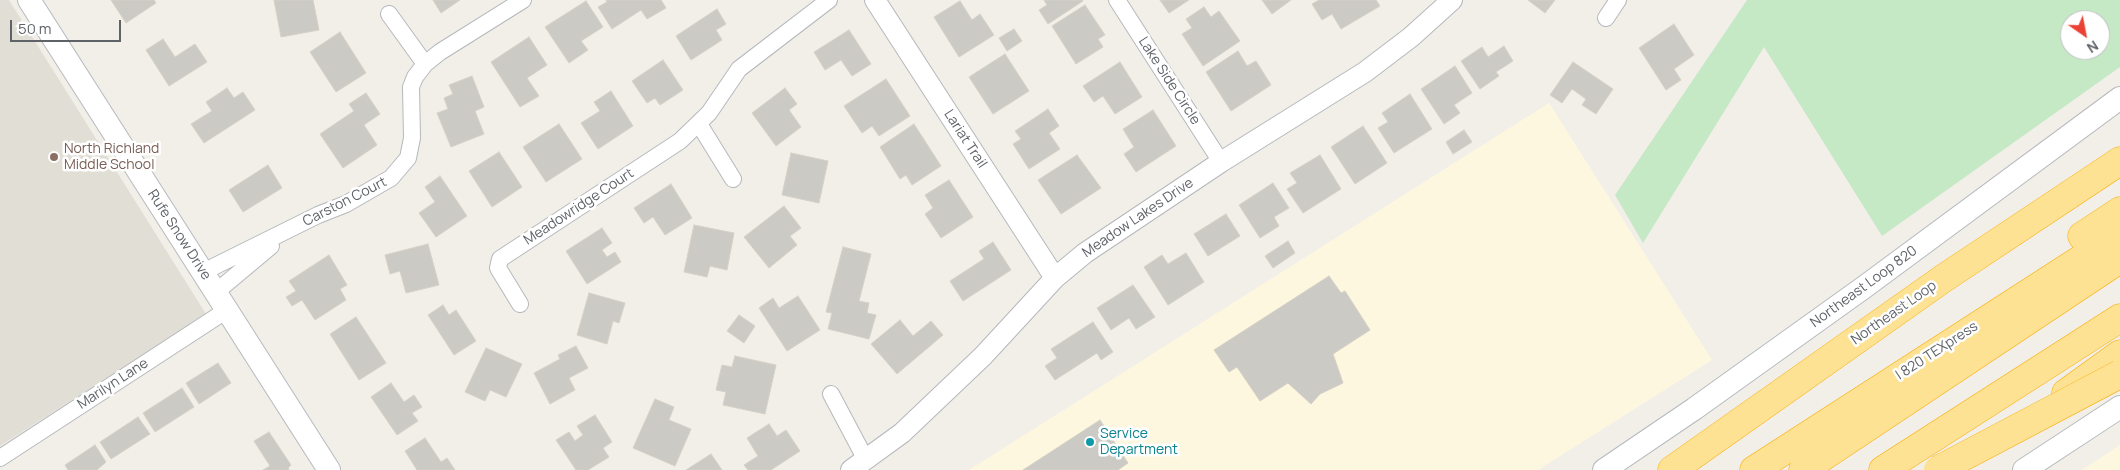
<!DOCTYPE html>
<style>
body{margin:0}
#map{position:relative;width:2120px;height:470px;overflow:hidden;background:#f1efe8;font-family:Manrope,sans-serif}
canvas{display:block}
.north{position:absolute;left:2060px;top:10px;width:50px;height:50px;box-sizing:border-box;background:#fff;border:1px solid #bfc1c3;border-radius:50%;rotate:147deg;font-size:14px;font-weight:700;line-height:20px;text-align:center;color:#5f6368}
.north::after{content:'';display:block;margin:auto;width:18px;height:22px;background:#ea4335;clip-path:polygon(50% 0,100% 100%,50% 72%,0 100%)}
.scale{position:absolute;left:10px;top:20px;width:111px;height:22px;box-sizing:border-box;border:2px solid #5f6368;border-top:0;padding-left:6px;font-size:15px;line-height:18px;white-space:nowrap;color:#5f6368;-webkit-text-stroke:4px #fff;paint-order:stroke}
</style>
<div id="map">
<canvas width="2120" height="470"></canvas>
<div class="north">N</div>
<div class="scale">50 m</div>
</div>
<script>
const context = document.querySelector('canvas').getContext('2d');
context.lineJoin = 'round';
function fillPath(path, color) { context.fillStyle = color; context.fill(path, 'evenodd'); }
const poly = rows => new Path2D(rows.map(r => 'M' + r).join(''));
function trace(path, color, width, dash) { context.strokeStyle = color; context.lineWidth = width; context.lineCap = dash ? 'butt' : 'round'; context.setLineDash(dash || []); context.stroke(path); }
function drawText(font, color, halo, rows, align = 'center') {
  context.font = font + ' Manrope,sans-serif'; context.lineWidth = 5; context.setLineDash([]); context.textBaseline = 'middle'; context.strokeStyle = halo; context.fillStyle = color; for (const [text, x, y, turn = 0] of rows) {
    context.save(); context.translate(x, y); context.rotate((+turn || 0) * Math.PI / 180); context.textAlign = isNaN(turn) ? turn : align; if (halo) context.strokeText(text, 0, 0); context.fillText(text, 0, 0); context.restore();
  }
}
const commercial = poly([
 [1549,103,1712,360,1538,470,969,470],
 [2120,445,2120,470,2082,470]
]);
const education = poly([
 [0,0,9,0,206,314,0,446]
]);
const green = poly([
 [1747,0,2120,0,2120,67,1882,236,1764,47,1643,243,1615,195],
 [2070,20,2100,20,2100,50,2070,50]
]);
const building = poly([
 [111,0,154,0,156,3,126,23,111,0],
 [274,0,313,0,319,30,281,37,274,0],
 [433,0,460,0,441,13,433,0],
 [606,0,661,0,666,8,647,19,641,10,612,29,598,7,607,2,606,0],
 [1044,0,1082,0,1083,1,1048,24,1039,10,1047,5,1044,0],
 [1160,0,1189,0,1169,13,1160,0],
 [1262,0,1291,0,1272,14,1262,0],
 [1319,0,1376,0,1380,6,1341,29,1332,14,1322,20,1312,4,1319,0],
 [1528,0,1555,0,1545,13,1528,0],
 [586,1,603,27,581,41,588,50,569,63,545,27,586,1],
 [960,1,972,20,980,14,994,35,959,57,934,17,960,1],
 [1085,5,1105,35,1098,39,1103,47,1076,64,1052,26,1085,5],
 [1204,7,1211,17,1219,11,1240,41,1203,66,1182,34,1192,28,1186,19,1204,7],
 [717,9,726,24,716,30,722,40,691,60,676,36,717,9],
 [1674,24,1694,55,1674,69,1681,80,1666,90,1639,48,1674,24],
 [1014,29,1022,41,1007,51,999,38,1014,29],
 [849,30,871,64,852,76,841,60,825,70,814,52,849,30],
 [340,32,366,73,336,92,310,52,340,32],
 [529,37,547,65,527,78,539,96,520,107,491,62,529,37],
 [163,39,175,57,195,44,207,62,169,86,146,50,163,39],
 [1504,46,1513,61,1496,72,1499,76,1480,89,1461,61,1482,47,1488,57,1504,46],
 [1238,51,1247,66,1256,61,1271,85,1231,111,1206,72,1238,51],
 [1005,54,1029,91,993,114,969,77,1005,54],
 [663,60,683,90,660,105,655,98,647,103,632,81,663,60],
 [1120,62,1142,97,1115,114,1103,96,1094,102,1083,86,1120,62],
 [1573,62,1613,89,1596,114,1582,105,1586,99,1572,89,1562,103,1550,95,1573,62],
 [1455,66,1472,93,1454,105,1460,113,1444,124,1421,89,1455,66],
 [472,76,484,107,475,111,484,134,451,147,437,113,448,109,444,98,453,94,449,85,472,76],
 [886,79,910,116,879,136,872,126,862,133,844,106,886,79],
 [227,88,234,98,243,92,255,110,204,143,191,124,212,111,206,102,227,88],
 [785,88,797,104,789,110,801,127,776,146,752,113,785,88],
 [611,91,633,126,598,149,581,123,600,111,594,102,611,91],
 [366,93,380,114,364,125,377,145,343,168,320,134,354,111,349,104,366,93],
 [1410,94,1432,129,1394,153,1378,128,1388,122,1382,113,1410,94],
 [1048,109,1059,126,1049,133,1060,149,1029,169,1013,144,1021,139,1015,131,1048,109],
 [1153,110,1176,146,1136,172,1124,154,1134,147,1123,129,1153,110],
 [559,124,582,159,546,182,523,147,559,124],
 [914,124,941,166,912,185,906,175,900,179,880,147,914,124],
 [1363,126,1387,163,1355,184,1331,147,1363,126],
 [1464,130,1472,142,1453,154,1446,142,1464,130],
 [499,152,522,187,492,207,469,171,499,152],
 [791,153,828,161,819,203,782,195,791,153],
 [1077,155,1101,188,1061,214,1038,180,1077,155],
 [1320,155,1341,189,1303,213,1287,189,1297,183,1290,173,1320,155],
 [268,165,282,188,243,212,229,190,268,165],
 [440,176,467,216,436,237,419,213,435,202,425,187,440,176],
 [949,180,973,217,941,238,925,214,933,208,925,195,949,180],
 [1273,183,1289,208,1274,217,1279,226,1260,238,1239,205,1273,183],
 [671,184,692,218,665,235,653,217,644,223,634,208,671,184],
 [784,206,801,228,790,236,797,245,769,268,744,237,784,206],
 [1226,214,1240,236,1208,256,1194,234,1226,214],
 [694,225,734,233,727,270,710,266,707,277,684,272,694,225],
 [602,228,612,243,602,250,607,257,615,252,621,262,587,284,566,251,602,228],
 [1288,241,1295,253,1273,268,1265,256,1288,241],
 [993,242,1011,270,963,301,950,281,984,259,979,251,993,242],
 [428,244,439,285,406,293,400,271,390,274,385,255,428,244],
 [843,247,871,254,859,301,869,303,867,313,876,315,869,339,828,329,832,313,826,312,843,247],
 [1186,253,1204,282,1168,305,1144,267,1162,255,1168,264,1186,253],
 [329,255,347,285,340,289,346,300,315,320,302,300,292,306,286,297,296,291,289,281,329,255],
 [1329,276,1341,293,1345,291,1370,330,1333,354,1343,383,1320,394,1311,404,1288,383,1260,401,1237,367,1229,372,1214,350,1329,276],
 [1133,285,1155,317,1136,329,1129,318,1111,330,1097,308,1133,285],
 [589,293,625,303,619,323,613,321,607,344,577,335,589,293],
 [798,296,820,330,787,351,759,308,773,298,779,308,798,296],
 [443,305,449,315,456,310,476,341,454,355,428,315,443,305],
 [739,315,755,326,744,343,727,331,739,315],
 [356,317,386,363,359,380,330,334,356,317],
 [900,320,913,336,931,321,943,335,897,374,871,344,900,320],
 [1093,322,1113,352,1101,360,1097,353,1055,380,1045,366,1057,358,1051,349,1093,322],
 [576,346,588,368,569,378,575,390,550,404,534,373,560,359,558,355,576,346],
 [486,348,522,364,506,397,490,390,485,401,465,392,486,348],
 [735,356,776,365,765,414,723,405,726,392,716,390,722,365,732,367,735,356],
 [218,363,231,383,199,404,186,383,218,363],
 [391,383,404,402,414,395,422,407,412,413,418,421,397,435,371,397,391,383],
 [182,388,194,407,155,432,143,413,182,388],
 [655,399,674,407,669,420,691,429,675,466,633,448,655,399],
 [595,415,612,442,603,448,609,457,588,470,576,470,556,440,569,432,575,441,583,435,577,426,595,415],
 [138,417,150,434,111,459,100,442,138,417],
 [1100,420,1128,463,1118,470,1023,470,1100,420],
 [769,424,777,436,786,430,800,451,771,470,748,470,744,465,758,456,747,438,769,424],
 [269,432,291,465,288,468,289,470,263,470,270,466,254,441,269,432],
 [425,438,441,462,447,458,455,470,417,470,405,451,425,438],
 [95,445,106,462,97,470,68,470,65,465,95,445],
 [711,454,722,470,686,470,711,454]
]);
const minor = poly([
 [1117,0,1221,162],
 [389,14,425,64],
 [1606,18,1618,0],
 [699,124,733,179],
 [203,272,318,215,346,204,391,178,408,158,412,138,411,87,415,77,425,64,440,52,523,0],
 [216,292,271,246],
 [520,304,498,268,500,259,680,141,709,113,739,69,829,0],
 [831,394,866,460],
 [0,458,227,310]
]);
const tertiary = poly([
 [875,0,1055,278],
 [851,470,902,433,983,356,1055,278,1085,253,1221,162,1365,72,1411,37,1452,0]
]);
const secondary = poly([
 [29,0,329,470],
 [1604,470,1694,409,1863,288,2120,98],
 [2024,470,2120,407]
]);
const motorway = poly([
 [2082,236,2120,211],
 [2066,393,2120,354],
 [1672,470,1944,278,2120,161],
 [1754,470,2120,234],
 [1803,470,2120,259],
 [1883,470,2120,318]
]);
const motorwayBridge = poly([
 [1938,470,2120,374]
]);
const markers = [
 [54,157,5,"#8d6e63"],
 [1090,442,5,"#0f9aa8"]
];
const streetNames = [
 ["Lake Side Circle",1169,81,57],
 ["Lariat Trail",965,139,57],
 ["Carston Court",345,202,-27],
 ["Meadowridge Court",579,207,-33],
 ["Meadow Lakes Drive",1138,218,-34],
 ["Rufe Snow Drive",179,235,57],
 ["Northeast Loop 820",1864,287,-36],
 ["Northeast Loop",1894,313,-35],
 ["I 820 TEXpress",1937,351,-33],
 ["Marilyn Lane",113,384,-33]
];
const educationNames = [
 ["North Richland",64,149],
 ["Middle School",64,165]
];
const cultureNames = [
 ["Service",1100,434],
 ["Department",1100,450]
];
fillPath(commercial, '#fef7e0');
fillPath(education, '#e1ded6');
fillPath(green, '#c5e8c5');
fillPath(building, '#cccac5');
trace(building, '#d6d1c6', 1);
trace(minor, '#b5b8bc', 18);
trace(tertiary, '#b5b8bc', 22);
trace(secondary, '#b6babf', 24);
trace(motorway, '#f9ab00', 29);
trace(minor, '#fff', 16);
trace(tertiary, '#fff', 20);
trace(secondary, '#fff', 22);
trace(motorway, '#fde293', 28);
trace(motorwayBridge, '#f9ab00', 29, []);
trace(motorwayBridge, '#fde293', 28);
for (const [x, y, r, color] of markers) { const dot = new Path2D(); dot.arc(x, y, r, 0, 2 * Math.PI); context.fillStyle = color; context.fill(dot); trace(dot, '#fff', 2); }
drawText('14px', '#5f6368', '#fff', streetNames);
drawText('14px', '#785e54', '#fff', educationNames, 'left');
drawText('14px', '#0d838f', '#fff', cultureNames, 'left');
</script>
